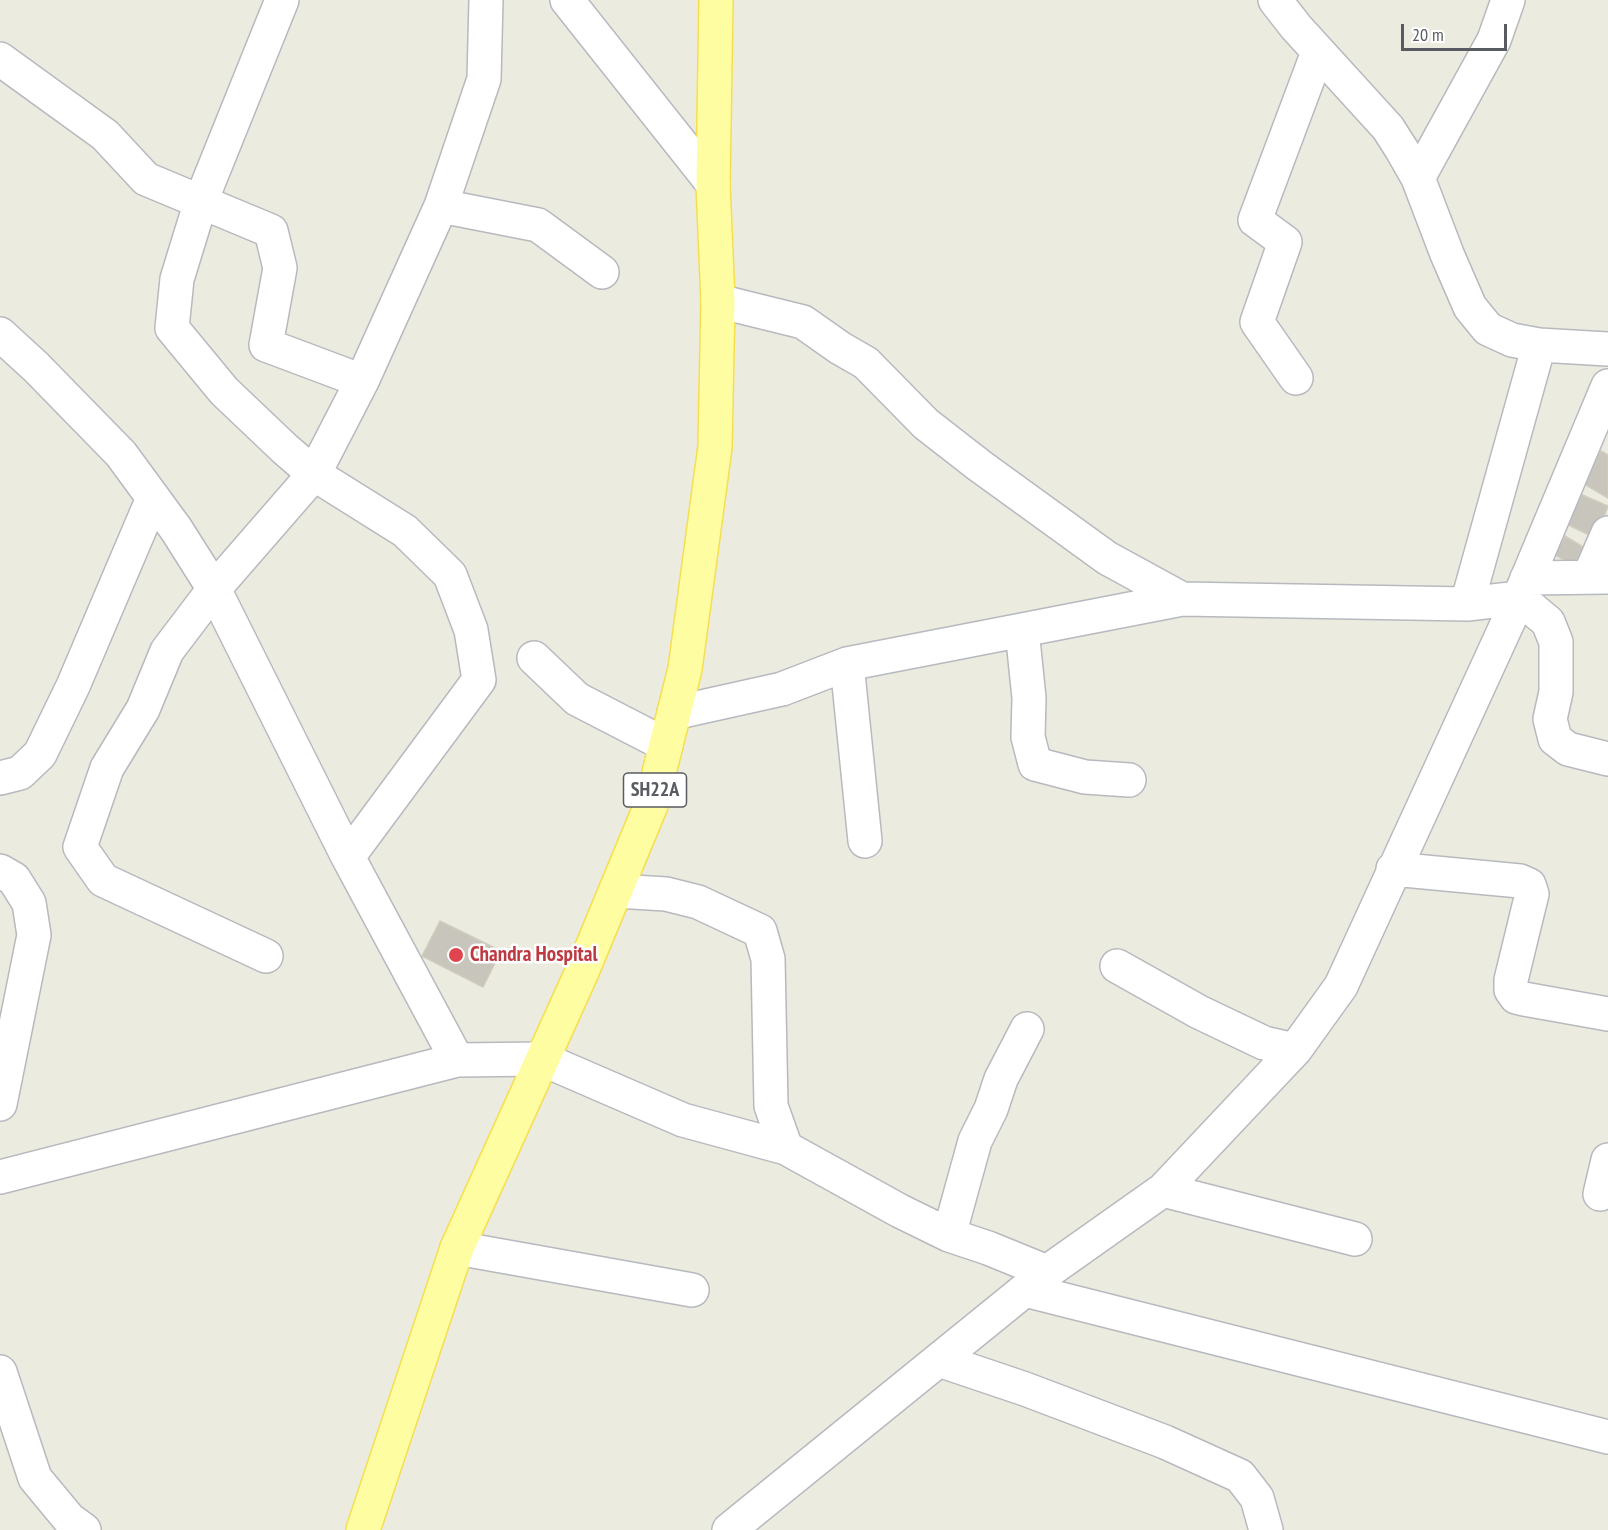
<!DOCTYPE html>
<style>
body{margin:0}
#map{position:relative;width:1608px;height:1530px;overflow:hidden;background:#ecebdf;font-family:"PT Sans Narrow",sans-serif}
canvas{display:block}
.scale{position:absolute;left:1401px;top:24px;width:106px;height:27px;box-sizing:border-box;border:3px solid #585b61;border-top:0;padding-left:8px;font-size:18px;line-height:21px;white-space:nowrap;color:#585b61;-webkit-text-stroke:4px #fff;paint-order:stroke}
</style>
<div id="map">
<canvas width="1608" height="1530"></canvas>
<div class="scale">20 m</div>
</div>
<script>
const context = document.querySelector('canvas').getContext('2d');
context.lineJoin = 'round';
function fillPath(path, color) { context.fillStyle = color; context.fill(path, 'evenodd'); }
const poly = rows => new Path2D(rows.map(r => 'M' + r).join(''));
function trace(path, color, width, dash) { context.strokeStyle = color; context.lineWidth = width; context.lineCap = dash ? 'butt' : 'round'; context.setLineDash(dash || []); context.stroke(path); }
function drawText(font, color, halo, rows, align = 'center') {
  context.font = font + ' "PT Sans Narrow",sans-serif'; context.lineWidth = 5; context.setLineDash([]); context.textBaseline = 'middle'; context.strokeStyle = halo; context.fillStyle = color; for (const [text, x, y, turn = 0] of rows) {
    context.save(); context.translate(x, y); context.rotate((+turn || 0) * Math.PI / 180); context.textAlign = isNaN(turn) ? turn : align; if (halo) context.strokeText(text, 0, 0); context.fillText(text, 0, 0); context.restore();
  }
}
const building = poly([
 [1601,451,1608,455,1608,498,1581,482,1601,451],
 [1578,493,1608,506,1596,538,1564,523,1578,493],
 [1565,536,1583,547,1574,565,1555,555,1565,536],
 [440,921,501,951,483,987,422,956,440,921]
]);
const minor = poly([
 [282,0,201,201,177,279,172,328,224,391,285,449,314,474,405,531,450,575,471,630,479,680,348,857],
 [567,0,713,184],
 [1275,0,1296,27,1388,128,1402,150,1418,178,1447,254,1470,307,1488,329,1512,340,1539,345,1608,349],
 [0,59,105,135,146,179,271,231,280,268,266,345,362,381],
 [1418,178,1494,40,1508,0],
 [441,206,538,225,602,272],
 [718,301,803,322,840,348,866,363,926,424,980,466,1107,558,1182,599],
 [0,334,36,367,121,454,176,529,214,589,348,857,457,1060,542,1059,683,1120,786,1148],
 [1296,378,1257,322,1285,242,1255,220,1318,52],
 [1589,577,1608,533],
 [1527,578,1608,577],
 [1467,604,1539,345],
 [1022,630,1029,698,1028,737,1035,764,1085,777,1129,780],
 [534,658,577,699,666,745],
 [847,664,865,841],
 [674,713,782,689,847,664,1182,599,1467,604,1519,598,1548,622,1556,642,1556,692,1550,719,1555,739,1568,749,1608,759],
 [0,778,20,773,40,754,73,686,153,498],
 [1393,869,1520,881,1529,885,1532,894,1529,906,1511,980,1511,990,1516,997,1524,999,1608,1014],
 [0,871,14,879,29,903,34,935,0,1104],
 [616,891,666,894,698,902,760,931,768,959,771,1106,786,1148,900,1211,949,1235,988,1248,1047,1272],
 [266,956,103,880,80,847,107,768,143,709,167,651,214,589,314,474,362,381,441,206,484,79,486,0],
 [1117,966,1199,1012,1264,1043,1295,1050],
 [0,1177,457,1060],
 [1163,1190,1355,1239],
 [1600,1194,1608,1160],
 [949,1235,975,1141,991,1109,1001,1079,1027,1029],
 [457,1248,692,1290],
 [1025,1290,1608,1437],
 [939,1360,1025,1389,1165,1442,1240,1476,1257,1498,1266,1530],
 [0,1372,35,1478,69,1519,84,1530],
 [729,1530,1047,1272,1163,1190,1295,1050,1341,986,1519,598,1608,386]
]);
const major = poly([
 [363,1530,457,1248,581,974,651,805,685,669,715,447,718,301,713,184,716,0]
]);
const markers = [
 [456,955,8,"#e0444e"]
];
const shields = [
 [655,790,63]
];
const shieldNames = [
 ["SH22A",655,790]
];
const healthNames = [
 ["Chandra Hospital",470,955]
];
fillPath(building, '#c7c5bc');
trace(building, '#d1cdbd', 1.5);
trace(minor, '#b7b9bf', 36);
trace(major, '#f6df4e', 36);
trace(minor, '#fff', 33);
trace(major, '#fffda1', 33);
for (const [x, y, r, color] of markers) { const dot = new Path2D(); dot.arc(x, y, r, 0, 2 * Math.PI); context.fillStyle = color; context.fill(dot); trace(dot, '#fff', 2); }
for (const [x, y, w] of shields) { const box = new Path2D(); box.roundRect(x - w / 2, y - 17, w, 34, 4.5); context.fillStyle = '#fff'; context.fill(box); trace(box, '#585b61', 1.5); }
drawText('bold 20px', '#585b61', null, shieldNames);
drawText('bold 21px', '#be3a42', '#fff', healthNames, 'left');
</script>
